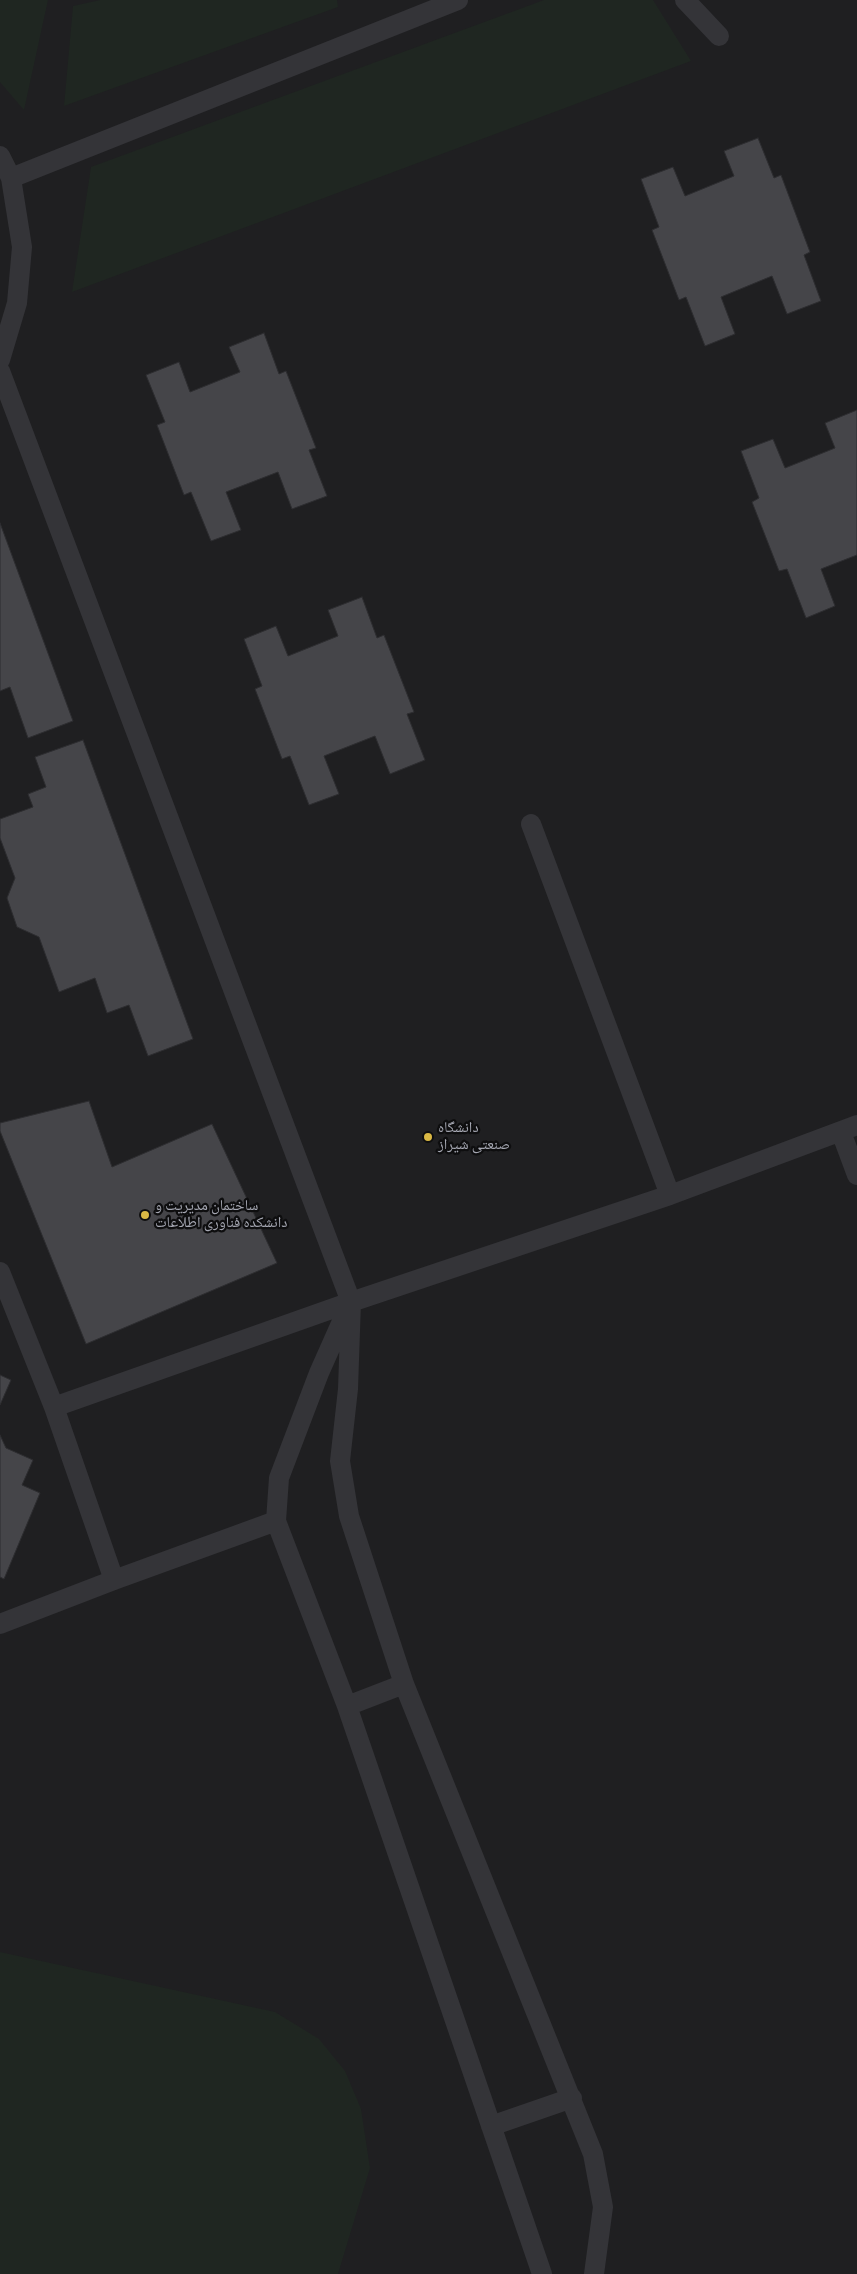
<!DOCTYPE html>
<meta charset="utf-8">
<style>
body{margin:0}
canvas{display:block;background:#131314}
</style>
<canvas width="857" height="2274"></canvas>
<script>
const context = document.querySelector('canvas').getContext('2d');
context.lineJoin = 'round';
function fillPath(path, color) { context.fillStyle = color; context.fill(path, 'evenodd'); }
const poly = rows => new Path2D(rows.map(r => 'M' + r).join(''));
function trace(path, color, width, dash) { context.strokeStyle = color; context.lineWidth = width; context.lineCap = dash ? 'butt' : 'round'; context.setLineDash(dash || []); context.stroke(path); }
function drawText(font, color, halo, rows, align = 'center') {
  context.font = font + ' "PT Sans Narrow","Noto Naskh Arabic",sans-serif'; context.lineWidth = 4.5; context.setLineDash([]); context.textBaseline = 'middle'; context.strokeStyle = halo; context.fillStyle = color; for (const [text, x, y, turn = 0] of rows) {
    context.save(); context.translate(x, y); context.rotate((+turn || 0) * Math.PI / 180); context.textAlign = isNaN(turn) ? turn : align; if (halo) context.strokeText(text, 0, 0); context.fillText(text, 0, 0); context.restore();
  }
}
const built = poly([
 [0,0,857,0,857,2274,0,2274]
]);
const green = poly([
 [0,0,48,0,24,110,0,82],
 [100,0,337,0,338,7,64,106,73,6],
 [544,0,653,0,691,61,72,292,91,167],
 [0,1952,275,2012,319,2039,345,2071,361,2109,370,2168,338,2274,0,2274]
]);
const building = poly([
 [758,138,774,178,781,175,810,252,804,255,821,301,787,314,772,276,721,297,735,334,705,346,686,297,679,300,652,230,659,227,641,179,673,167,685,196,734,176,724,151,758,138],
 [264,333,279,374,286,371,316,448,309,450,327,496,292,509,278,472,226,492,241,530,211,541,191,492,184,495,157,425,165,422,146,375,179,362,190,392,240,372,229,347,264,333],
 [857,410,857,555,821,569,835,606,806,618,787,569,779,571,752,502,759,498,741,451,773,439,785,468,835,448,825,423,857,410],
 [0,523,73,721,28,738,10,687,0,691,0,523],
 [362,597,377,638,384,635,414,712,407,714,425,760,390,774,375,736,324,756,339,794,309,805,290,756,282,759,255,689,262,686,244,639,276,626,288,656,338,636,328,610,362,597],
 [83,740,193,1039,148,1056,129,1005,107,1013,95,978,59,992,39,937,17,927,7,898,15,878,0,838,0,819,33,807,28,794,46,787,35,757,83,740],
 [89,1101,112,1167,212,1124,277,1263,86,1344,0,1131,0,1123,89,1101],
 [0,1375,11,1380,0,1405,0,1375],
 [0,1435,6,1448,33,1460,22,1485,40,1493,4,1579,0,1577,0,1435]
]);
const service = poly([
 [685,0,719,36],
 [0,156,11,178,22,247,17,303,0,360],
 [11,178,458,0],
 [0,371,351,1302,348,1389,340,1461,349,1516,404,1684,593,2154,603,2207,594,2274],
 [531,824,670,1195],
 [841,1132,857,1175],
 [0,1272,54,1407],
 [347,1310,319,1373,279,1478,276,1521,347,1706,542,2274],
 [114,1580,54,1407,351,1302,670,1195,857,1125],
 [0,1624,114,1580,276,1521],
 [347,1706,404,1684],
 [491,2126,572,2098]
]);
const markers = [
 [428,1137,5,"#dab844"],
 [145,1215,5,"#dab844"]
];
const poiNames = [
 ["دانشگاه",438,1128],
 ["صنعتی شیراز",438,1145],
 ["ساختمان مدیریت و",155,1206],
 ["دانشکده فناوری اطلاعات",155,1223]
];
fillPath(built, '#1f1f21');
fillPath(green, '#1f2621');
fillPath(building, '#454549');
trace(building, '#2d2d30', 1);
trace(service, '#343438', 20);
for (const [x, y, r, color] of markers) { const dot = new Path2D(); dot.arc(x, y, r, 0, 2 * Math.PI); context.fillStyle = color; context.fill(dot); trace(dot, '#0e0e0f', 2); }
drawText('15px', '#a6a8b3', '#0e0e0f', poiNames, 'left');
</script>
